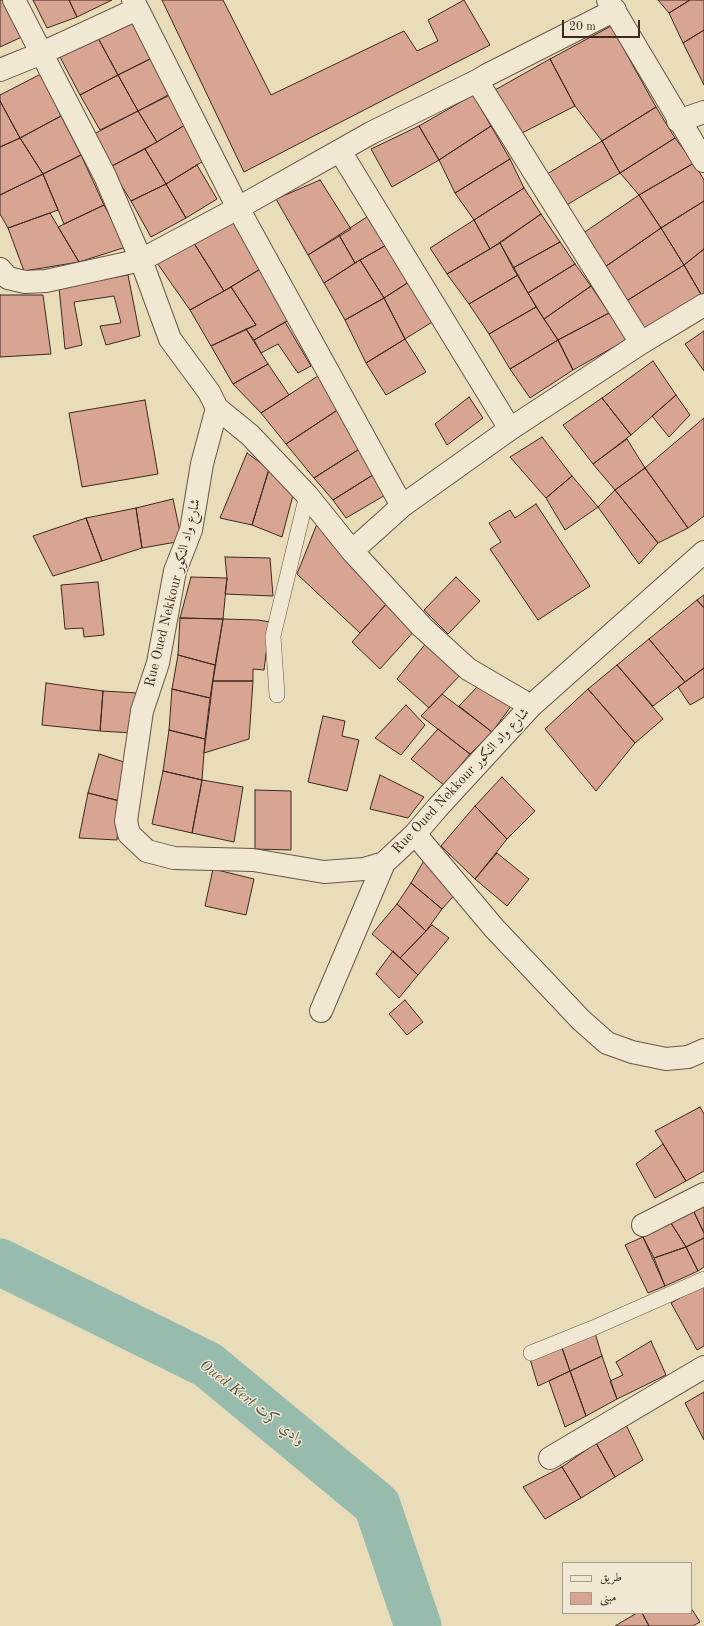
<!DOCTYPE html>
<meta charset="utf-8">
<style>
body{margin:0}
#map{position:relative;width:704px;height:1626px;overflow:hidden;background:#e8dcb9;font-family:"Old Standard TT",Amiri,serif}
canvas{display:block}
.legend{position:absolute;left:562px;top:1562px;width:130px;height:52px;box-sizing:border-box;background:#f0e8d2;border:1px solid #a99b8a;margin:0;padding:5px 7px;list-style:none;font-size:12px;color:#3f281f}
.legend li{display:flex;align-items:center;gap:8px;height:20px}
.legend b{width:20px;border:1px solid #a99b8a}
.scale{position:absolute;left:562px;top:20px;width:78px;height:18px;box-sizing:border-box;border:2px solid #3f281f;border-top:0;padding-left:5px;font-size:12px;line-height:14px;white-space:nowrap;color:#3f281f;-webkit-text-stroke:3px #f0e8d2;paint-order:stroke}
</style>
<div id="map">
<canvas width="704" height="1626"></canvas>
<ul class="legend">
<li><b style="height:5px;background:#f0e8d2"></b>طريق</li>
<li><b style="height:11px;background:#d8a593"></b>مبنى</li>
</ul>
<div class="scale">20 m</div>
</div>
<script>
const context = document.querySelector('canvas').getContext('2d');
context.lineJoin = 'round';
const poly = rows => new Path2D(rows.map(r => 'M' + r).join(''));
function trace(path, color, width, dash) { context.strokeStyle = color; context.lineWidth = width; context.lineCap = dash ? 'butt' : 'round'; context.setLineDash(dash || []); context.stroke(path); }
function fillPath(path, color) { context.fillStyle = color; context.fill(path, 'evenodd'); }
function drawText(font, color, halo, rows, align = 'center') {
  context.font = font + ' "Old Standard TT",Amiri,serif'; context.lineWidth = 3; context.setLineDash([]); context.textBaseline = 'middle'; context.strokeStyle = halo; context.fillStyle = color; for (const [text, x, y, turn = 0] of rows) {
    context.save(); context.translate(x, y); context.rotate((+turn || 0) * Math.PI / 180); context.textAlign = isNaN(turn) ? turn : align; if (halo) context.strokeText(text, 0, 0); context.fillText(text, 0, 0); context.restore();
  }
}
const river = poly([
 [0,1262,208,1365,377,1505,418,1626]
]);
const building = poly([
 [0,0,8,0,24,36,0,47,0,0],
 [33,0,69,0,77,17,47,28,33,0],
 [69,0,112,0,77,17,69,0],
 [162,0,223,0,271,95,404,31,417,51,438,41,428,20,464,0,490,45,244,172,162,0],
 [658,0,690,0,669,13,658,0],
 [690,0,704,0,704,30,683,43,669,13,690,0],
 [135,20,154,57,118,75,98,38,135,20],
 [611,26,656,107,602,141,575,106,550,59,611,26],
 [704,30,704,85,683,43,704,30],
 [98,38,118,75,80,95,60,57,98,38],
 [154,57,174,93,138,111,118,75,154,57],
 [550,59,575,106,518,135,495,90,550,59],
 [41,74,61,116,20,138,0,101,0,95,41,74],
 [118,75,138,111,100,130,80,95,118,75],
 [170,94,185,125,157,142,138,111,170,94],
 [473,95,491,126,439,160,419,126,473,95],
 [0,101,20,138,0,147,0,101],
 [656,107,675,138,620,173,602,141,656,107],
 [138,111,157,142,110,167,94,134,138,111],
 [61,116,81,155,43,174,20,138,61,116],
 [185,125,205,160,166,184,145,149,185,125],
 [419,126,439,160,392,187,371,149,419,126],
 [491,126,510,159,455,193,439,160,491,126],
 [20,138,43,174,0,195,0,147,20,138],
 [675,138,694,163,639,195,620,173,675,138],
 [602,141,620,173,565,206,547,174,602,141],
 [145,149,166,184,131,201,110,167,145,149],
 [81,155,104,205,64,224,43,174,81,155],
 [510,159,524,188,474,220,455,193,510,159],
 [694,163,704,180,704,201,661,228,639,195,694,163],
 [197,165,217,199,186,218,166,184,197,165],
 [43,174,58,210,8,228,0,214,0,195,43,174],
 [320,180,351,229,308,255,276,199,320,180],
 [166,184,186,218,151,237,131,201,166,184],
 [524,188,541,214,490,249,474,220,524,188],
 [639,195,661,228,602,269,579,236,639,195],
 [704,201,704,249,684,265,661,228,704,201],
 [104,205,126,247,79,262,58,227,104,205],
 [50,213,79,262,24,271,8,228,50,213],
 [541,214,560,242,513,268,500,243,541,214],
 [370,215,388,244,355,263,339,235,370,215],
 [233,217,262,268,224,291,192,240,233,217],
 [474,220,490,249,447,274,430,248,474,220],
 [661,228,684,265,620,305,602,269,661,228],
 [339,235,355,263,324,283,308,255,339,235],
 [192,240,224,291,190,310,155,260,192,240],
 [560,242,575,264,528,293,513,268,560,242],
 [500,243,518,275,469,304,447,274,500,243],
 [388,244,412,280,384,298,360,260,388,244],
 [704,249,704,295,702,296,684,265,704,249],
 [360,260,384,298,345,320,324,283,360,260],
 [575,264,591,286,544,319,528,293,575,264],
 [684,265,702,296,640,333,620,305,684,265],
 [262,268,291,319,254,340,246,329,256,325,231,287,262,268],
 [128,275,140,336,106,345,100,326,121,323,114,296,74,302,82,345,65,349,59,287,128,275],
 [518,275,536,307,489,334,469,304,518,275],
 [412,280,437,319,405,339,384,298,412,280],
 [591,286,609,313,558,340,544,319,591,286],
 [231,287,256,325,211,346,190,310,231,287],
 [0,295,43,295,51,354,0,357,0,295],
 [384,298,405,339,366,363,345,320,384,298],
 [536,307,558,340,510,369,489,334,536,307],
 [609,313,628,339,573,370,558,340,609,313],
 [285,322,311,366,298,373,278,344,261,353,254,340,285,322],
 [246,329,268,364,233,384,211,346,246,329],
 [704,331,704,371,685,344,704,331],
 [405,339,426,372,386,395,366,363,405,339],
 [558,340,573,370,530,398,510,369,558,340],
 [653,361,676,395,631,435,602,398,653,361],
 [268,364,289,395,261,413,233,384,268,364],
 [318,376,339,409,286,444,261,413,318,376],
 [676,395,690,415,669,437,652,416,676,395],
 [469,397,483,418,447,445,435,424,469,397],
 [602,398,631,435,593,464,563,425,602,398],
 [145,400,158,474,82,487,69,413,145,400],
 [339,409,361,448,314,478,286,444,339,409],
 [704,418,704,516,688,528,645,468,704,418],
 [542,437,572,476,546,498,510,457,542,437],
 [627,439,645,468,615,490,593,464,627,439],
 [361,448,376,473,333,500,314,478,361,448],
 [247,453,269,469,252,525,220,518,247,453],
 [645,468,688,528,658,543,615,490,645,468],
 [269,469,293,495,282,537,252,525,269,469],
 [376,473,387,494,346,518,333,500,376,473],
 [572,476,598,507,565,530,546,498,572,476],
 [615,490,658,543,639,564,598,507,615,490],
 [173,499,182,541,142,548,136,508,173,499],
 [536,504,590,586,538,620,490,549,501,542,489,523,510,510,515,518,536,504],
 [136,508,142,548,102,561,86,518,136,508],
 [86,518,102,561,53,576,33,536,86,518],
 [317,524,388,602,360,633,297,574,317,524],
 [225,557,270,558,273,596,225,594,227,578,225,557],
 [191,577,227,578,223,619,180,618,191,577],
 [456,577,480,601,448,634,424,610,456,577],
 [98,582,104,635,84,637,83,628,65,629,61,585,98,582],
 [704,595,704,608,697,600,704,595],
 [697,600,704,608,704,668,685,682,649,639,697,600],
 [388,602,416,629,380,669,352,642,388,602],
 [180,618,223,619,215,665,178,655,180,618],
 [223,619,258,620,270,622,264,670,253,669,253,681,213,681,223,619],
 [649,639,685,682,653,706,617,665,649,639],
 [427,642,462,673,429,708,397,679,427,642],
 [178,655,215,665,210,698,172,689,178,655],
 [617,665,663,719,635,743,588,689,617,665],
 [704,668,704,697,690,705,678,687,704,668],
 [213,681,253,681,249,739,204,753,213,681],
 [46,683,103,691,100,731,42,725,46,683],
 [480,684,512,705,492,732,459,706,480,684],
 [172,689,210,698,205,739,169,730,172,689],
 [588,689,635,743,596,791,545,729,588,689],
 [103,691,138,693,133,733,100,731,103,691],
 [442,694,492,732,470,754,421,716,442,694],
 [406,705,425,725,401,755,375,738,406,705],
 [323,716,345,721,342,736,359,740,347,791,308,782,323,716],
 [438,729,470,754,444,785,411,759,438,729],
 [169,730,205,739,202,780,163,771,169,730],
 [99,754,127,763,120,801,88,793,99,754],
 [163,771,202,780,192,833,152,824,163,771],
 [380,775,424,797,408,818,370,809,380,775],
 [502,777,535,811,507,839,475,806,502,777],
 [202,780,243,787,234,842,192,833,202,780],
 [255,790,291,791,291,850,255,849,255,790],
 [88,793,120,801,117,840,79,838,88,793],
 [475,806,507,839,475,879,441,846,475,806],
 [497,853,529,879,507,906,475,879,497,853],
 [426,857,458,891,442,909,411,883,426,857],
 [213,869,254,879,246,915,205,906,213,869],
 [411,883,442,909,426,931,397,904,411,883],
 [397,904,426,931,400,958,372,934,397,904],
 [432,925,449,938,418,975,400,958,432,925],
 [393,951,418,975,399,998,376,974,393,951],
 [405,1000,423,1022,407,1035,389,1014,405,1000],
 [700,1107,704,1114,704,1171,686,1181,655,1131,700,1107],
 [663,1144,686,1181,655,1198,636,1164,663,1144],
 [704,1205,704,1233,693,1210,704,1205],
 [693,1210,704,1233,704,1238,686,1247,671,1223,693,1210],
 [671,1223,686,1247,654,1258,643,1237,671,1223],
 [643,1237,665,1286,648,1293,625,1245,643,1237],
 [704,1238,704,1267,698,1271,686,1247,704,1238],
 [686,1247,698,1271,665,1286,654,1258,686,1247],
 [704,1284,704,1346,697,1350,671,1303,704,1284],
 [595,1333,602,1356,570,1371,561,1345,595,1333],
 [651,1341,666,1375,617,1399,610,1381,623,1375,616,1362,651,1341],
 [561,1345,570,1371,538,1386,530,1359,561,1345],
 [602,1356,617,1399,586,1416,570,1371,602,1356],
 [570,1371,586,1416,565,1427,549,1381,570,1371],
 [704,1392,704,1440,685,1403,704,1392],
 [626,1425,643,1460,615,1477,596,1443,626,1425],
 [596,1443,615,1477,581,1498,562,1467,596,1443],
 [562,1467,581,1498,545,1519,523,1487,562,1467],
 [691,1608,700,1622,693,1626,649,1626,642,1613,691,1613,691,1608],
 [637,1613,642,1613,649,1626,615,1626,637,1613]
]);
const lane = poly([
 [277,695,273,636,307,495],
 [531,1353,593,1328,704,1279]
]);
const street = poly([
 [14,0,105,176,141,260,170,339,209,392,217,408,250,435,307,495,352,551,422,627,468,669,531,706],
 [133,0,238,208,402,506,352,551],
 [608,0,704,161],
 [0,70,42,53,137,9],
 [477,81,641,343],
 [678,121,704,112],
 [340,151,510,429],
 [0,269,8,278,25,282,46,281,141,260,238,208,371,133,477,81,487,75,615,10],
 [217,408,202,464,191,530,175,571,158,663,142,711,126,821,129,834,147,851,174,858,253,860,324,872,364,869,384,863,415,834,438,807,531,706,704,552],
 [402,506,510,429,641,343,704,305],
 [415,834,494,928,581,1020,607,1043,632,1052,666,1059,688,1057,704,1050],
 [321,1011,384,863],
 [643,1225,704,1194],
 [550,1458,704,1367]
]);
const streetNames = [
 ["Rue Oued Nekkour شارع واد النکور",173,593,-76],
 ["Rue Oued Nekkour شارع واد النکور",461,781,-47]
];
const waterNames = [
 ["Oued Kert وادي كرت",252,1403,38]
];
trace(river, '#97bcae', 47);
fillPath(building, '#d8a593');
trace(building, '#3f281f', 1);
trace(lane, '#695546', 16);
trace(street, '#695546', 24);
trace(lane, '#f0e8d2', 15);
trace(street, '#f0e8d2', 22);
drawText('14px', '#3f281f', '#f0e8d2', streetNames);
drawText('italic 15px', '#554d43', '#f0e8d2', waterNames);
</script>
